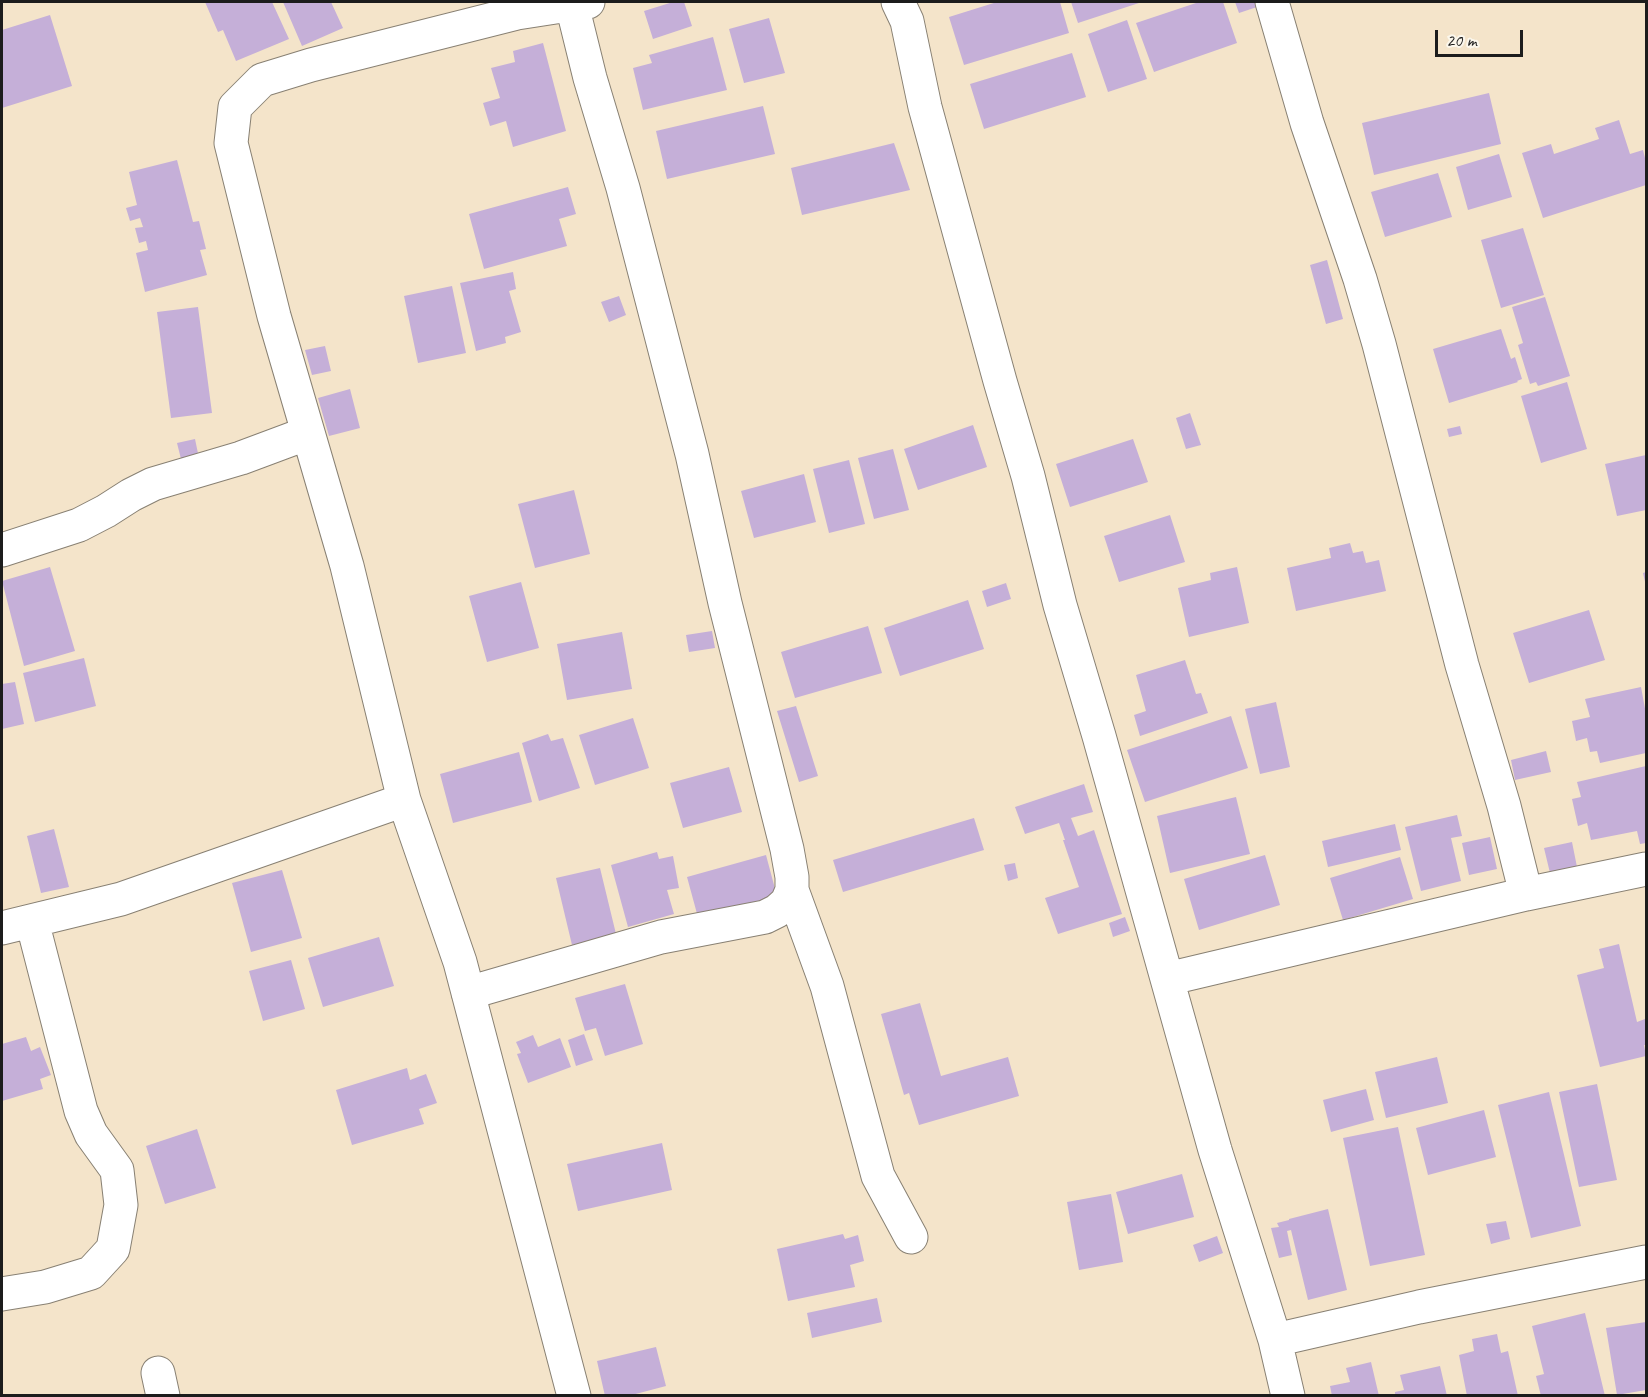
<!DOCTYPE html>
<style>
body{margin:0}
#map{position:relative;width:1648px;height:1397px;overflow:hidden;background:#f4e4ca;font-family:Caveat,sans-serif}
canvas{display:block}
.frame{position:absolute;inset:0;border:3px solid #1c1c1c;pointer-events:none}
.scale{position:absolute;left:1435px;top:30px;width:88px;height:27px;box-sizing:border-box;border:3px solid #1c1c1c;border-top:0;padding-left:8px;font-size:18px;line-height:21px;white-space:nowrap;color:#1c1c1c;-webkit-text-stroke:4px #fbf7ec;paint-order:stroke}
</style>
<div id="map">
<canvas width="1648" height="1397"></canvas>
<div class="frame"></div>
<div class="scale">20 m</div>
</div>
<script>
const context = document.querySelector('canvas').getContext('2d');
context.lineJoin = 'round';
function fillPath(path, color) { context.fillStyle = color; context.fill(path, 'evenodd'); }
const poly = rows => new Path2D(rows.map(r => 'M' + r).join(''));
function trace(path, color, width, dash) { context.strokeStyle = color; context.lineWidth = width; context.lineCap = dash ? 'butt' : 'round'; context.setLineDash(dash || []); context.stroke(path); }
const building = poly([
 [205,2,272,2,289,39,236,61,223,30,218,32],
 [283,2,331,2,343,28,302,46],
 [673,2,684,2,692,26,653,39,644,11],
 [997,2,1060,2,1069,33,964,65,949,17],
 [1071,2,1142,2,1078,23],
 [1199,2,1223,2,1237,43,1154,72,1136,23],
 [1235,2,1255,2,1257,7,1239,13],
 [50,15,72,86,2,108,2,30],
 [769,18,785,73,744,83,729,29],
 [1127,20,1147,79,1108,92,1088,34],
 [713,37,727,90,643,110,633,68,652,63,649,55],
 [543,43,566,131,513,147,506,121,490,126,483,103,500,98,491,68,515,62,513,51],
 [1072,53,1086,97,984,129,970,84],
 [1489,93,1501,144,1374,175,1362,123],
 [763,106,775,154,667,179,656,131],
 [1619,120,1630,154,1643,150,1646,162,1646,185,1543,218,1522,153,1551,144,1554,154,1599,139,1595,128],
 [894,143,910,190,802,215,791,168],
 [1499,154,1512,197,1468,210,1456,167],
 [177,160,193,222,199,221,206,249,200,250,207,275,145,292,136,253,148,250,146,241,139,243,135,228,143,227,140,218,130,221,126,208,137,205,129,172],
 [1438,173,1452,217,1385,237,1371,192],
 [568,187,576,214,559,219,567,246,484,269,469,214],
 [1523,228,1544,295,1501,308,1481,240],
 [1327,260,1343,319,1326,324,1310,265],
 [513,272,516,289,509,291,521,332,505,337,506,343,476,351,460,283],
 [452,286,466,353,418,363,404,296],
 [619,296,626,315,609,322,601,302],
 [1545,297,1570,376,1538,386,1536,382,1530,384,1518,345,1523,343,1512,307],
 [198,307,212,413,171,418,157,312],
 [1501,329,1511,359,1515,357,1522,379,1517,381,1518,382,1449,403,1433,349],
 [325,346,331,371,312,375,305,350],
 [1567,382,1587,449,1541,463,1521,396],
 [350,389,360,428,329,436,318,398],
 [1190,413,1201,445,1186,449,1176,418],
 [973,425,987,467,918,490,904,449],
 [1460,426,1462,434,1449,437,1447,429],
 [195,439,200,463,183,467,177,443],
 [1133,439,1148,482,1070,507,1056,464],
 [893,449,909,510,874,519,858,458],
 [1646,455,1646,510,1617,516,1605,464],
 [849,460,865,524,829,533,813,469],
 [804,474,816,522,754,538,741,491],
 [574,490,590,554,535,568,518,504],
 [1170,515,1185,562,1119,582,1104,536],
 [1350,543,1353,553,1363,551,1366,563,1379,560,1386,591,1296,611,1287,568,1331,558,1329,548],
 [50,567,75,651,24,666,2,581],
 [1237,567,1249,623,1189,637,1178,588,1211,580,1210,573],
 [1646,572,1646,586,1643,573],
 [521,582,539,648,487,662,469,596],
 [1006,583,1011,599,987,607,982,591],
 [968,600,984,649,900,676,884,628],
 [1589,610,1605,660,1529,683,1513,633],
 [868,626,882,673,795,698,781,652],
 [712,631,715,648,689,652,686,635],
 [622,632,632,689,567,700,557,644],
 [84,658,96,706,35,722,23,673],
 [1185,660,1196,694,1201,693,1208,713,1140,736,1134,715,1146,711,1136,675],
 [15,682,24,724,2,729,2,684],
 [1641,687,1646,714,1646,753,1600,763,1597,751,1590,752,1587,738,1576,741,1572,721,1590,717,1585,699],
 [1276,702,1290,767,1260,774,1245,709],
 [796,706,818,776,799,782,777,711],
 [1231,716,1248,768,1145,802,1127,750],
 [633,718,649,768,595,785,579,735],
 [548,734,551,741,563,738,580,788,539,801,522,743],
 [1546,751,1551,772,1515,780,1511,760],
 [519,752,532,802,453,823,440,774],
 [1646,766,1646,843,1640,844,1637,831,1591,840,1587,823,1578,826,1572,799,1581,797,1577,782],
 [729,767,742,812,683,828,670,783],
 [1084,784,1093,812,1071,818,1078,836,1094,830,1122,914,1058,934,1045,898,1079,887,1063,840,1065,840,1059,823,1025,834,1015,807],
 [1236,797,1250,854,1170,873,1157,816],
 [1457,815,1462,836,1451,838,1461,881,1421,891,1405,827],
 [974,818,984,850,843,892,833,860],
 [1395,824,1401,850,1328,867,1322,841],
 [54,829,69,887,41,893,27,836],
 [1490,837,1497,869,1469,875,1462,843],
 [1572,842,1577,867,1550,873,1544,848],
 [657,852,659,859,673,856,679,888,667,890,674,914,628,927,611,865],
 [766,855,778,900,699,921,687,877],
 [1265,855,1280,905,1199,930,1184,879],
 [1400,857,1413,899,1343,920,1330,878],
 [1015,863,1018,878,1008,881,1004,865],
 [600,868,616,934,572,945,556,878],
 [282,870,302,938,251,952,232,883],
 [1125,917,1130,931,1113,937,1109,923],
 [379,937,394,986,323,1007,308,958],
 [1619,944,1637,1022,1645,1019,1646,1023,1646,1045,1644,1045,1646,1056,1600,1067,1577,975,1604,968,1599,949],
 [291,960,305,1009,263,1021,249,971],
 [625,984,643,1044,605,1056,596,1028,585,1031,575,998],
 [920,1003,941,1076,1008,1057,1019,1096,919,1125,909,1093,904,1095,881,1014],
 [584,1034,593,1060,576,1066,568,1040],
 [533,1035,538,1047,560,1038,571,1067,528,1083,517,1054,521,1053,516,1042],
 [26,1037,31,1051,40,1047,51,1075,40,1079,43,1089,2,1101,2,1044],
 [1437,1057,1448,1103,1386,1118,1375,1072],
 [407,1068,410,1080,426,1074,437,1103,419,1109,424,1124,352,1145,336,1090],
 [1597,1084,1617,1180,1579,1187,1559,1092],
 [1366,1089,1374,1120,1331,1132,1323,1100],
 [1549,1092,1581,1226,1531,1238,1498,1105],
 [1484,1110,1496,1157,1428,1175,1416,1128],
 [1398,1127,1425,1255,1370,1266,1343,1138],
 [197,1129,216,1188,165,1204,146,1146],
 [662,1143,672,1190,578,1211,567,1164],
 [1182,1174,1194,1217,1128,1234,1116,1192],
 [1111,1194,1123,1262,1079,1270,1067,1202],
 [1328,1209,1347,1290,1308,1300,1291,1230,1287,1231,1292,1255,1279,1258,1271,1228,1279,1227,1277,1223,1289,1220,1289,1219],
 [1506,1221,1510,1239,1491,1244,1486,1224],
 [843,1234,845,1239,858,1235,864,1261,850,1265,855,1287,788,1301,777,1249],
 [1217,1236,1223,1253,1199,1262,1193,1245],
 [877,1298,882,1322,812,1338,807,1313],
 [1585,1313,1605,1396,1541,1396,1536,1376,1544,1374,1532,1326],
 [1646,1322,1646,1390,1617,1395,1606,1328],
 [1497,1334,1501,1353,1508,1351,1518,1396,1467,1396,1459,1355,1474,1351,1472,1339],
 [656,1347,666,1386,628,1396,605,1396,597,1361],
 [1371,1362,1379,1396,1332,1396,1330,1386,1350,1382,1346,1368],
 [1440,1366,1447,1396,1395,1396,1395,1392,1404,1390,1400,1375]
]);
const minor = poly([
 [898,2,907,21,925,107,1000,381,1028,476,1060,605,1099,736,1215,1150,1275,1340,1288,1396],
 [1272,2,1307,123,1360,279,1379,344,1462,665,1504,806,1526,894],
 [2,550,79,525,106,511,131,495,153,484,241,458,308,433],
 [792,890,827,986,878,1176,911,1237],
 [2,928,121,899,404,800],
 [1167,979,1526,894,1646,869],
 [468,993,661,937,765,917,777,911,787,902,792,890,792,877,787,849,725,603,692,454,623,188,590,78,572,5],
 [2,1294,45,1287,91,1273,113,1249,121,1205,117,1170,91,1134,81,1111,32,921],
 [1275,1340,1419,1307,1646,1262],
 [158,1373,163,1396],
 [574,1396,460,962,404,800,347,566,274,316,231,143,235,107,262,80,311,65,517,13,588,2]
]);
fillPath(building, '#c5afd8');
trace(minor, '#888073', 35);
trace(minor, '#fff', 33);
</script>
